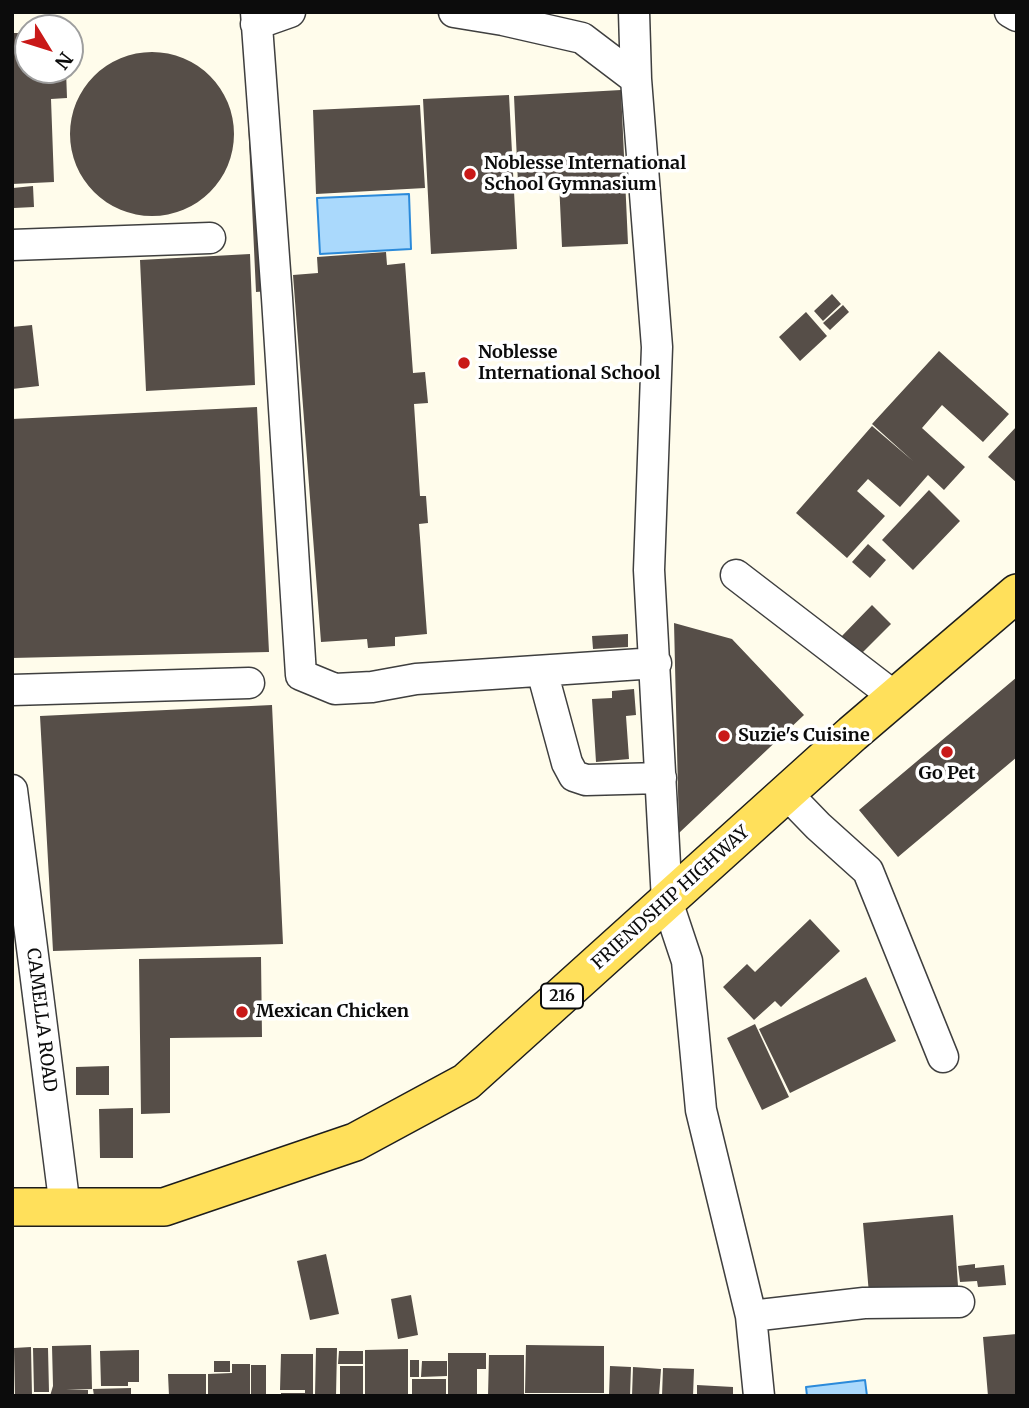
<!DOCTYPE html>
<style>
body{margin:0}
#map{position:relative;width:1029px;height:1408px;overflow:hidden;background:#fffceb;font-family:Merriweather,serif}
canvas{display:block}
.frame{position:absolute;inset:0;border:14px solid #0c0c0c;pointer-events:none}
.north{position:absolute;left:14px;top:14px;width:70px;height:70px;box-sizing:border-box;background:#fff;border:2px solid #9e9e9e;border-radius:50%;rotate:128deg;font-size:19px;font-weight:700;line-height:28px;text-align:center;color:#0c0c0c}
.north::after{content:'';display:block;margin:auto;width:24px;height:32px;background:#c91918;clip-path:polygon(50% 0,100% 100%,50% 72%,0 100%)}
</style>
<div id="map">
<canvas width="1029" height="1408"></canvas>
<div class="frame"></div>
<div class="north">N</div>
</div>
<script>
const context = document.querySelector('canvas').getContext('2d');
context.lineJoin = 'round';
function fillPath(path, color) { context.fillStyle = color; context.fill(path, 'evenodd'); }
const poly = rows => new Path2D(rows.map(r => 'M' + r).join(''));
function trace(path, color, width, dash) { context.strokeStyle = color; context.lineWidth = width; context.lineCap = dash ? 'butt' : 'round'; context.setLineDash(dash || []); context.stroke(path); }
function drawText(font, color, halo, rows, align = 'center') {
  context.font = font + ' Merriweather,serif'; context.lineWidth = 7; context.setLineDash([]); context.textBaseline = 'middle'; context.strokeStyle = halo; context.fillStyle = color; for (const [text, x, y, turn = 0] of rows) {
    context.save(); context.translate(x, y); context.rotate((+turn || 0) * Math.PI / 180); context.textAlign = isNaN(turn) ? turn : align; if (halo) context.strokeText(text, 0, 0); context.fillText(text, 0, 0); context.restore();
  }
}
const water = poly([
 [409,194,411,249,320,254,317,198,409,194],
 [865,1380,867,1396,807,1396,806,1387,865,1380]
]);
const building = poly([
 [12,33,28,33,28,70,66,70,67,98,51,99,54,182,12,184],
 '70 134a82 82 0 1 1 164 0a82 82 0 1 1-164 0Z',
 [621,90,628,244,562,247,559,181,518,183,514,96],
 [509,95,517,249,431,254,423,99],
 [247,98,257,98,269,291,256,292],
 [420,105,425,188,316,194,313,110],
 [33,186,34,207,14,208,13,188],
 [386,252,387,265,405,263,413,373,425,372,428,403,414,404,420,496,426,496,428,523,419,524,427,634,395,637,395,646,368,648,367,639,321,642,293,275,318,273,317,257],
 [250,254,255,385,146,391,140,260],
 [832,294,841,304,823,321,814,311],
 [843,305,849,312,830,330,823,323],
 [806,312,827,336,800,361,779,337],
 [32,325,39,386,12,389,12,327],
 [939,351,1009,414,983,442,942,405,922,428,965,467,944,490,928,475,900,507,868,479,857,491,885,516,847,558,796,513,872,426,913,461,872,424],
 [257,407,269,652,12,658,12,419],
 [1017,426,1017,483,988,457],
 [929,490,960,521,913,570,882,540],
 [868,544,886,560,870,578,852,562],
 [872,605,891,624,859,656,840,638],
 [674,623,732,639,804,715,679,833],
 [628,634,628,647,593,649,592,636],
 [1017,677,1017,757,898,857,859,810],
 [634,689,636,715,626,716,629,759,596,762,592,699,612,698,612,691],
 [272,705,283,944,53,951,40,716],
 [810,919,840,951,781,1007,775,1001,754,1020,723,987,747,964,755,972],
 [261,957,262,1037,170,1038,170,1113,141,1114,139,959],
 [866,977,896,1041,790,1093,759,1029],
 [755,1024,789,1097,762,1110,727,1038],
 [109,1066,109,1095,76,1095,76,1067],
 [133,1108,133,1158,100,1158,99,1109],
 [953,1215,958,1286,869,1294,863,1223],
 [326,1254,339,1314,310,1320,297,1261],
 [975,1264,975,1268,1004,1265,1006,1285,978,1287,977,1281,960,1282,958,1266],
 [411,1295,418,1335,398,1339,391,1299],
 [1017,1334,1017,1396,988,1396,983,1337],
 [91,1345,92,1389,66,1390,88,1390,88,1396,50,1396,53,1386,52,1346],
 [526,1345,604,1346,604,1393,525,1393],
 [31,1347,32,1396,15,1396,14,1348],
 [33,1348,48,1348,49,1392,34,1392],
 [316,1348,337,1348,336,1396,315,1396],
 [408,1349,408,1396,365,1396,365,1350],
 [139,1350,139,1382,128,1382,128,1386,101,1386,100,1351],
 [339,1351,363,1351,363,1364,338,1364],
 [448,1353,486,1353,486,1369,477,1369,477,1396,448,1396],
 [281,1354,313,1354,313,1396,281,1396,281,1393,305,1393,305,1390,280,1390],
 [489,1355,524,1355,524,1396,488,1396],
 [410,1360,419,1360,419,1377,410,1377],
 [214,1361,230,1361,230,1372,214,1372],
 [422,1361,447,1361,447,1376,421,1377],
 [232,1364,250,1364,250,1396,208,1396,208,1374,232,1373],
 [251,1365,266,1365,266,1396,251,1396],
 [340,1366,363,1366,363,1394,340,1394],
 [610,1366,631,1367,630,1396,609,1396],
 [633,1367,661,1369,659,1396,632,1396],
 [663,1368,694,1369,693,1396,662,1396],
 [168,1374,206,1374,206,1396,169,1396],
 [412,1379,446,1379,446,1396,412,1396],
 [697,1385,733,1387,733,1396,697,1396],
 [131,1388,131,1396,94,1396,93,1389]
]);
const minor = poly([
 [256,12,277,298,301,675,335,689,372,687,416,679,656,663],
 [454,12,503,20,582,38,636,79],
 [634,12,636,79,657,347,649,570,667,901,687,961,701,1110,751,1316,759,1396],
 [1010,12,1017,16],
 [256,24,290,12],
 [12,245,210,238],
 [736,575,895,697],
 [542,671,567,763,574,776,586,780,661,778],
 [12,690,249,683],
 [12,790,65,1208],
 [787,794,818,826,868,871,943,1057],
 [751,1316,864,1303,959,1302]
]);
const major = poly([
 [12,1207,164,1207,355,1142,466,1082,852,734,1017,593]
]);
const markers = [
 [470,174,7,"#c91918"],
 [464,363,7,"#c91918"],
 [724,736,7,"#c91918"],
 [947,752,7,"#c91918"],
 [242,1012,7,"#c91918"]
];
const shields = [
 [562,996,42]
];
const shieldNames = [
 ["216",562,996]
];
const poiNames = [
 ["Noblesse International",484,164],
 ["School Gymnasium",484,185],
 ["Noblesse",478,353],
 ["International School",478,374],
 ["Suzie's Cuisine",738,736],
 ["Go Pet",947,774,"center"],
 ["Mexican Chicken",256,1012]
];
const streetNames = [
 ["FRIENDSHIP HIGHWAY",671,898,-42],
 ["CAMELLA ROAD",41,1020,83]
];
fillPath(water, '#aad9fc');
trace(water, '#2b8ada', 2);
fillPath(building, '#564e48');
trace(minor, '#3f3f3f', 33);
trace(major, '#1d1d1d', 40);
trace(minor, '#fff', 30);
trace(major, '#ffe05b', 37);
for (const [x, y, r, color] of markers) { const dot = new Path2D(); dot.arc(x, y, r, 0, 2 * Math.PI); context.fillStyle = color; context.fill(dot); trace(dot, '#fff', 2.5); }
for (const [x, y, w] of shields) { const box = new Path2D(); box.roundRect(x - w / 2, y - 12.5, w, 25, 5); context.fillStyle = '#fff'; context.fill(box); trace(box, '#0c0c0c', 2); }
drawText('bold 16px', '#0c0c0c', null, shieldNames);
drawText('bold 18px', '#0c0c0c', '#fff', poiNames, 'left');
drawText('18px', '#0c0c0c', '#fff', streetNames);
</script>
